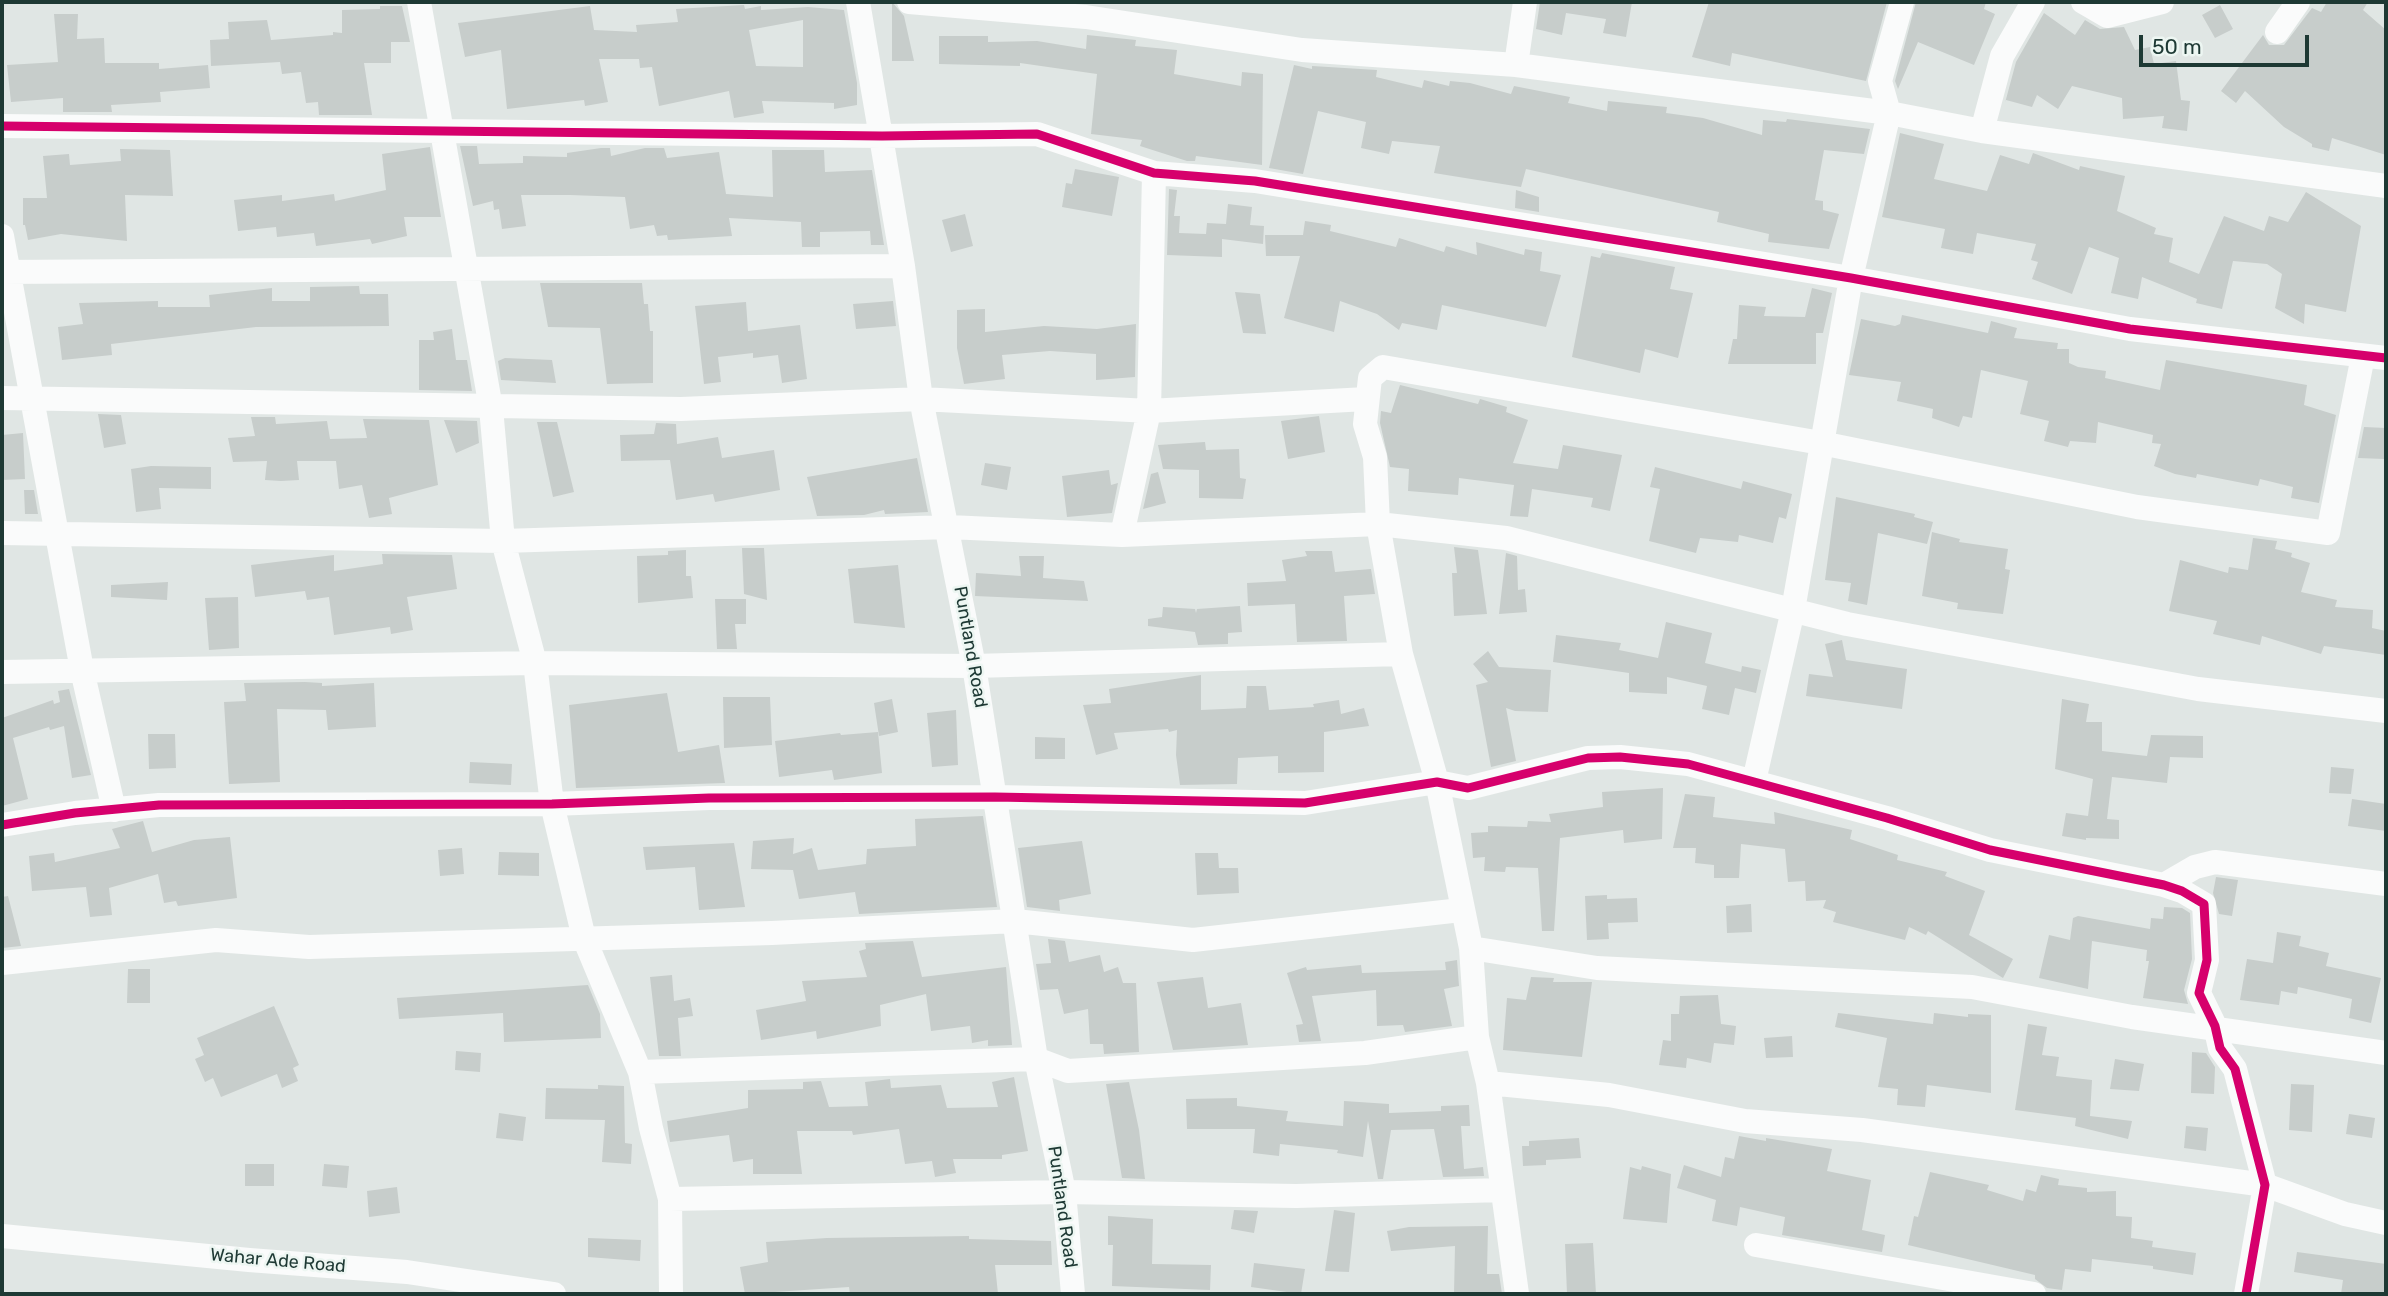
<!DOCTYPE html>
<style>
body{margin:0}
#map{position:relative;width:2388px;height:1296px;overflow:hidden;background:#e0e6e4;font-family:Rubik,sans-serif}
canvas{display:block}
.frame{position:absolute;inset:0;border:4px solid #1e3934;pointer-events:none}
.scale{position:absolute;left:2139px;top:35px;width:170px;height:32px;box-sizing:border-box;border:4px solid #1e3934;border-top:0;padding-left:9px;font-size:21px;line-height:24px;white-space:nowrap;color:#1e3934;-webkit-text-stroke:5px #edf6f2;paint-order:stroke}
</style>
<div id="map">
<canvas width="2388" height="1296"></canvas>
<div class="frame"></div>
<div class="scale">50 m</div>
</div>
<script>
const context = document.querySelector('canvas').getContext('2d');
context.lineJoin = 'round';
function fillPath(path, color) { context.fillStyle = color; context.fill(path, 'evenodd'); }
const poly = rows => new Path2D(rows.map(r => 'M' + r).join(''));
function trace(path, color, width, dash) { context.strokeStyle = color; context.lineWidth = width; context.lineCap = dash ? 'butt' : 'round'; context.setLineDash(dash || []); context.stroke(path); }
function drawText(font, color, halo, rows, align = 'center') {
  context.font = font + ' Rubik,sans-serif'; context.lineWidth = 5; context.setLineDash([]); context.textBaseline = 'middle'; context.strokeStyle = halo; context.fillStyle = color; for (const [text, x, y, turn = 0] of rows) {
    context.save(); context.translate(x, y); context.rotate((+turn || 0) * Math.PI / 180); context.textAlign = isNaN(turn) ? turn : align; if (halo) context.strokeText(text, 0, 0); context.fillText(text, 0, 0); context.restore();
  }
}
const building = poly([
 [892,2,904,16,914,61,892,61],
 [1540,2,1632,2,1626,37,1603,33,1606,19,1566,13,1562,35,1536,29],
 [1709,2,1887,2,1866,81,1732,53,1730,66,1692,57],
 [1916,2,1986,2,1984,9,1995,14,1974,65,1918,42,1898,89,1895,81],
 [2327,2,2368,2,2363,10,2386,30,2386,155,2332,138,2329,151,2312,147,2312,144,2284,127,2245,91,2236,103,2221,91,2263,35,2269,45,2284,45,2312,8,2321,12],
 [744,5,745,9,761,6,761,10,808,7,844,10,857,83,857,105,834,109,834,103,762,101,764,113,734,118,729,91,659,106,652,67,640,68,639,59,599,59,608,102,585,106,584,100,507,109,501,50,465,57,458,23,590,6,594,30,637,32,636,25,678,22,676,9],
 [803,20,803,67,756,66,749,30],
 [2220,5,2233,29,2215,38,2202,15],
 [380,6,402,6,410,42,391,42,391,63,364,63,372,115,319,115,318,102,306,103,301,72,282,74,280,62,211,66,210,40,229,39,228,22,267,20,271,40,333,35,333,32,342,33,342,10,380,9],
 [2044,13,2075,35,2085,20,2100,29,2124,27,2135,50,2150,47,2154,64,2176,61,2181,100,2190,101,2187,131,2162,128,2164,116,2123,119,2122,98,2072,86,2058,109,2037,95,2032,107,2006,100,2005,103,2016,62],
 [54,14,78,14,77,39,104,38,105,63,159,63,159,69,208,65,210,88,160,92,161,102,111,105,112,112,63,112,63,98,11,102,7,65,58,62],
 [1087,35,1136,40,1135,46,1177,50,1174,74,1241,86,1242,72,1263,74,1262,165,1196,156,1195,161,1187,161,1140,146,1142,140,1091,134,1097,74,1020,63,1020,66,939,64,939,36,988,36,988,42,1037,41,1086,49],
 [1294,65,1312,69,1312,66,1377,70,1376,77,1422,88,1424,80,1449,86,1450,81,1470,83,1511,94,1514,86,1570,97,1568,103,1607,111,1608,101,1667,107,1666,113,1703,118,1762,135,1763,120,1786,122,1787,119,1870,129,1864,154,1824,150,1815,200,1823,201,1823,210,1839,214,1829,249,1768,242,1769,234,1717,222,1719,212,1526,169,1521,187,1434,173,1440,146,1392,141,1389,154,1361,148,1366,122,1318,111,1303,174,1269,168],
 [1900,133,1944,144,1934,179,1987,191,2000,155,2029,164,2033,153,2079,170,2080,166,2125,176,2117,211,2156,228,2154,234,2173,238,2169,262,2199,274,2224,216,2264,231,2269,216,2288,222,2306,192,2361,226,2346,312,2305,304,2304,324,2275,308,2282,274,2267,264,2233,261,2222,309,2196,303,2197,299,2142,277,2138,299,2111,293,2119,258,2089,247,2072,294,2032,279,2038,262,2031,260,2036,244,1977,233,1973,254,1941,248,1945,229,1882,217],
 [460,146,477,146,479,164,523,163,523,156,567,157,567,153,601,148,610,148,611,156,645,148,664,148,667,158,719,152,726,194,773,197,772,150,824,150,825,172,872,170,884,245,871,245,870,231,820,232,820,247,802,247,801,222,729,218,732,236,668,240,667,235,657,236,654,225,630,229,625,197,570,195,521,195,526,226,502,229,499,209,494,210,493,201,473,206],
 [430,147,441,217,404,217,407,236,372,244,370,239,316,246,314,233,277,237,276,227,238,231,234,200,282,195,282,201,334,194,335,201,386,190,382,154],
 [120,149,170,150,173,196,125,195,127,241,61,234,28,240,25,225,23,225,23,198,47,198,43,156,69,154,70,165,121,161],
 [1075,169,1119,177,1112,216,1062,207,1066,183,1072,184],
 [1169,189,1177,190,1174,216,1180,216,1179,233,1206,234,1207,223,1226,224,1228,204,1252,207,1250,225,1264,226,1263,244,1222,239,1222,257,1167,255],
 [1516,190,1539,197,1539,212,1515,208],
 [965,214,973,246,951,252,942,220],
 [1305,221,1331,225,1330,231,1396,247,1399,238,1444,252,1446,246,1477,255,1476,242,1524,255,1525,249,1542,252,1540,271,1561,275,1546,327,1442,305,1437,330,1402,323,1399,330,1377,314,1340,301,1334,332,1284,318,1300,256,1266,256,1265,235,1303,235],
 [1602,253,1675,267,1670,289,1693,293,1678,358,1645,349,1640,373,1572,357,1591,256,1600,258],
 [540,283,642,283,644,304,648,304,650,331,653,331,653,383,607,384,600,328,548,327],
 [359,286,360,294,388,294,389,326,256,327,111,344,112,355,62,360,58,327,83,324,79,303,158,301,158,307,210,307,209,295,272,288,272,301,310,301,310,287],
 [1812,288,1832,293,1823,333,1816,333,1816,364,1728,364,1733,339,1737,339,1739,305,1766,307,1764,316,1805,317],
 [1235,292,1260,294,1266,334,1243,333],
 [893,301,896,326,856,329,853,304],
 [746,302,748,331,800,325,807,379,782,383,778,355,753,358,753,353,718,357,721,382,704,384,695,306],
 [985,309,985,332,1044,326,1097,329,1136,324,1135,377,1096,380,1096,354,1050,351,1002,355,1005,379,964,384,957,348,957,310],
 [1902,315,1988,333,1991,321,2017,328,2014,338,2058,343,2057,349,2069,349,2069,363,2078,367,2106,371,2105,378,2160,390,2166,360,2307,385,2304,405,2336,415,2319,503,2291,498,2293,487,2260,479,2258,486,2197,474,2196,478,2175,474,2154,466,2161,444,2152,443,2153,435,2098,422,2096,443,2070,441,2068,447,2044,441,2049,421,2020,414,2028,381,1981,370,1972,418,1963,416,1959,427,1932,418,1933,409,1897,401,1901,382,1849,375,1861,319,1895,326,1900,324],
 [452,329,456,360,467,360,472,391,419,390,419,340,434,340,433,332],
 [505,358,552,360,556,383,501,380,498,361],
 [1400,385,1478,404,1480,399,1507,407,1506,412,1528,420,1513,463,1558,469,1563,445,1622,455,1610,511,1591,507,1593,498,1532,489,1528,517,1510,516,1514,485,1459,478,1458,495,1408,491,1409,469,1390,467,1380,423,1381,411,1391,413],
 [98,414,121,415,126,444,104,448],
 [1319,416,1325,452,1288,459,1281,421],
 [251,417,275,417,276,424,327,421,330,439,367,438,363,419,429,420,438,485,389,498,392,514,369,518,362,485,339,489,336,461,297,461,299,480,281,481,265,480,267,461,233,462,228,438,255,436],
 [444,420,477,421,479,443,456,453],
 [537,422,557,422,574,492,553,497],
 [656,423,676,424,677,444,718,437,722,458,774,450,780,490,715,502,713,494,676,500,670,460,621,461,620,435,654,434],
 [2364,427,2386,428,2384,459,2358,458],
 [23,433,25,479,2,480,2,435],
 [1205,442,1206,450,1239,449,1240,478,1246,479,1243,499,1199,498,1199,470,1163,469,1158,445],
 [917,458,928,512,885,514,884,510,864,515,817,516,807,477],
 [985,463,1011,467,1007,490,981,485],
 [151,466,211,467,211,489,159,488,161,509,136,512,131,469],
 [1655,467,1741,489,1743,481,1792,494,1786,519,1779,517,1773,543,1739,535,1738,542,1700,538,1696,553,1649,541,1660,489,1650,487],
 [1109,470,1111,485,1118,483,1112,513,1067,517,1062,476],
 [1158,472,1166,503,1143,509,1151,474],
 [24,490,34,490,38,514,25,514],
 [1836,497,1915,514,1914,517,1933,522,1927,544,1878,533,1867,605,1848,601,1851,583,1825,580],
 [1932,532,1960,539,1959,542,2008,549,2005,569,2010,570,2003,614,1957,609,1958,603,1922,596],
 [2253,538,2277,541,2275,549,2292,553,2291,557,2310,563,2301,592,2337,600,2335,607,2373,610,2372,628,2386,631,2386,655,2324,646,2321,654,2262,636,2260,645,2213,634,2217,621,2169,611,2180,560,2228,573,2229,567,2248,570],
 [1454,547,1478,550,1487,614,1454,616,1452,573,1457,573],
 [742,548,764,548,767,600,744,594],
 [686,550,686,576,691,576,693,598,638,603,637,556,668,555,668,551],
 [1305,551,1332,551,1335,572,1371,569,1375,594,1344,596,1347,641,1297,642,1295,604,1248,606,1247,583,1286,581,1282,560,1307,556],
 [1506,553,1517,556,1518,590,1525,589,1527,612,1499,614],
 [382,554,452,555,457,589,407,597,413,630,391,634,390,627,334,635,329,597,307,600,305,591,255,597,251,565,334,555,334,571,383,564],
 [1019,556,1044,556,1043,578,1084,581,1088,601,975,596,976,573,1021,576],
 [898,565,905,628,854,623,848,569],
 [168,582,167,600,111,597,111,585],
 [238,597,239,648,209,650,205,598],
 [715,599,746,599,746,624,735,624,737,649,717,649],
 [1240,606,1242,632,1228,633,1228,644,1198,645,1195,632,1148,626,1148,619,1162,617,1163,607,1195,609,1196,613,1197,609],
 [1666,622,1712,633,1705,663,1741,672,1742,666,1761,670,1756,693,1735,688,1729,715,1702,709,1707,686,1667,677,1667,694,1629,692,1629,673,1553,662,1556,635,1621,643,1619,650,1658,658],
 [1842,640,1846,660,1907,669,1902,709,1806,696,1809,674,1833,677,1825,644],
 [1488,651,1499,667,1551,670,1548,712,1515,711,1506,708,1516,761,1491,767,1476,685,1488,682,1473,664],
 [1201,675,1201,710,1246,708,1247,686,1266,686,1269,710,1314,707,1313,704,1339,700,1341,714,1364,708,1369,726,1324,732,1324,772,1278,773,1278,756,1238,758,1237,784,1180,785,1176,755,1177,730,1169,732,1168,729,1114,733,1118,749,1096,755,1083,705,1111,703,1109,689],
 [305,682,322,683,322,686,374,683,376,727,328,730,326,710,277,709,280,782,229,784,224,702,246,701,244,683],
 [69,689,91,775,72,778,64,726,50,730,49,727,13,738,28,799,2,806,2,718,53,700,54,704,60,702,58,691],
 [667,693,678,752,719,745,725,783,576,788,569,705],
 [723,697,770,697,772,745,724,748],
 [892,699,898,732,879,736,874,703],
 [2062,699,2089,704,2086,722,2102,722,2102,751,2147,756,2151,735,2203,736,2203,758,2170,757,2167,783,2112,777,2107,819,2119,820,2119,839,2086,838,2086,840,2062,836,2066,813,2088,816,2093,779,2055,769],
 [956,710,958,765,932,767,927,713],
 [878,732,882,773,834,780,832,770,779,777,775,741,840,733,841,735],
 [148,734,175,734,176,768,149,769],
 [1035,737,1065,738,1065,759,1035,759],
 [470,762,512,764,511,785,469,783],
 [2331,767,2354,769,2351,794,2329,793],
 [1663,788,1662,839,1624,843,1623,830,1560,838,1554,931,1542,931,1538,868,1506,867,1505,872,1484,871,1485,857,1473,858,1471,833,1488,832,1488,826,1527,827,1528,821,1551,822,1549,814,1603,807,1602,792],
 [1685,794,1715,797,1713,817,1775,824,1774,812,1852,830,1850,839,1898,855,1897,860,1947,872,1945,876,1985,891,1969,935,2013,959,2003,978,1928,931,1926,935,1909,927,1905,940,1833,922,1836,912,1823,908,1826,900,1806,901,1805,881,1788,882,1785,849,1741,844,1739,878,1714,878,1714,865,1695,863,1696,848,1673,848],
 [2352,799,2386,804,2386,831,2348,826],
 [983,816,997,907,859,914,855,892,799,899,793,870,751,869,753,841,794,838,793,854,812,848,818,870,866,864,867,849,916,846,915,819],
 [143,821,152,852,194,840,230,837,237,898,178,906,176,901,164,903,158,874,109,888,112,915,90,917,86,887,32,891,29,856,54,853,55,862,120,848,112,829],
 [1082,841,1091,894,1059,900,1060,911,1027,907,1018,848],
 [734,843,745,907,699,910,695,867,646,870,643,847],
 [462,848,464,874,440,876,438,850],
 [499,852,539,853,539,876,498,875],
 [1195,853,1218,853,1219,868,1238,868,1239,893,1197,895],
 [2216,877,2238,880,2232,916,2219,914,2213,893],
 [1607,895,1607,899,1637,898,1638,922,1608,923,1609,939,1587,940,1585,896],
 [8,896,21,946,2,948,2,897],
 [1751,904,1752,932,1727,933,1726,906],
 [2164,907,2182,908,2190,913,2192,959,2184,990,2188,1004,2143,998,2149,961,2146,961,2147,950,2092,941,2088,989,2039,978,2049,935,2070,940,2073,918,2078,916,2150,929,2151,918,2163,919],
 [2277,932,2301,936,2299,946,2329,953,2326,966,2381,978,2371,1023,2349,1018,2352,999,2298,987,2297,994,2281,991,2279,1005,2240,1000,2247,959,2273,963],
 [1048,939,1065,941,1069,962,1100,955,1104,972,1118,967,1123,983,1136,983,1139,1052,1104,1054,1103,1044,1090,1044,1088,1009,1064,1014,1058,989,1040,990,1036,964,1051,963],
 [913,941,922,977,1006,967,1012,1045,988,1046,988,1040,972,1043,970,1026,931,1031,926,994,880,1005,881,1026,817,1039,816,1031,761,1040,756,1010,806,1001,802,981,867,977,859,951,866,949,865,943],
 [1457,960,1459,986,1444,989,1452,1026,1405,1032,1403,1025,1377,1026,1376,990,1312,996,1321,1041,1299,1042,1296,1025,1303,1024,1287,973,1306,967,1307,970,1361,965,1362,973,1446,970,1445,962],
 [128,969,150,969,150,1003,127,1003],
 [672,975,674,1001,690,998,693,1016,678,1018,681,1056,659,1056,650,977],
 [1203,977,1208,1008,1241,1003,1248,1045,1173,1050,1157,982],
 [1531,977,1554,978,1553,982,1592,982,1582,1057,1503,1050,1507,998,1526,1000],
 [588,985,600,1014,601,1038,504,1042,503,1013,399,1019,397,998],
 [1718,995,1721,1024,1736,1026,1734,1045,1714,1043,1711,1063,1687,1058,1686,1068,1659,1065,1663,1040,1671,1041,1671,1014,1679,1014,1680,996],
 [274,1006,299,1065,293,1068,298,1081,282,1088,277,1074,221,1097,213,1078,205,1082,195,1059,204,1055,197,1038],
 [1838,1013,1933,1024,1934,1013,1968,1017,1968,1014,1991,1015,1991,1093,1927,1085,1925,1107,1897,1105,1898,1089,1878,1087,1887,1038,1835,1027],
 [2028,1024,2047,1027,2042,1055,2059,1057,2056,1076,2092,1080,2090,1116,2132,1121,2128,1139,2075,1126,2076,1118,2015,1110],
 [1792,1036,1793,1057,1766,1058,1764,1038],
 [456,1051,481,1053,480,1072,455,1070],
 [2192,1052,2206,1053,2215,1067,2214,1094,2191,1093],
 [2115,1059,2144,1064,2139,1091,2110,1089],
 [1014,1077,1028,1151,1002,1155,1002,1159,953,1159,956,1173,935,1177,932,1161,905,1164,899,1129,853,1135,852,1131,797,1131,802,1174,753,1174,753,1159,733,1162,729,1135,670,1142,669,1136,667,1121,748,1108,748,1090,803,1089,803,1082,821,1081,829,1107,868,1106,865,1082,890,1079,891,1088,941,1085,947,1108,998,1107,992,1082],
 [1129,1082,1139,1130,1145,1179,1122,1178,1106,1084],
 [2291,1084,2314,1085,2312,1132,2289,1130],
 [598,1085,624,1086,625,1143,632,1144,631,1164,602,1162,605,1120,545,1119,546,1088,598,1089],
 [1237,1098,1237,1106,1288,1111,1286,1121,1343,1126,1344,1101,1389,1104,1389,1113,1441,1111,1441,1106,1469,1105,1470,1126,1461,1126,1464,1169,1483,1167,1484,1176,1443,1177,1434,1129,1391,1130,1383,1179,1378,1179,1368,1121,1363,1157,1337,1153,1338,1150,1280,1144,1279,1156,1253,1153,1255,1129,1187,1129,1186,1099],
 [499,1113,526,1117,523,1141,496,1138],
 [2349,1114,2375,1118,2372,1138,2346,1134],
 [2186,1126,2208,1128,2206,1151,2184,1148],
 [1739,1136,1766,1141,1766,1138,1832,1149,1827,1171,1871,1180,1862,1230,1885,1235,1882,1252,1782,1235,1785,1217,1740,1207,1737,1226,1712,1221,1716,1200,1677,1188,1684,1165,1721,1177,1725,1157,1734,1159],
 [1579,1138,1581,1158,1546,1160,1546,1165,1523,1166,1522,1146,1529,1146,1529,1141],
 [245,1164,274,1164,274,1186,245,1186],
 [324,1164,349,1166,347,1188,322,1186],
 [1642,1166,1671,1174,1667,1223,1623,1219,1630,1167,1641,1170],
 [1930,1172,1989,1185,1987,1190,2023,1201,2026,1189,2036,1192,2041,1175,2059,1179,2058,1185,2087,1188,2087,1192,2116,1191,2116,1216,2132,1217,2131,1238,2153,1241,2152,1247,2196,1253,2193,1275,2153,1269,2153,1266,2092,1259,2091,1272,2065,1269,2062,1290,2047,1288,2035,1279,2035,1275,1908,1245,1914,1216,1918,1217],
 [397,1187,400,1213,369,1217,367,1191],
 [1234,1210,1258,1211,1254,1233,1231,1229],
 [1334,1210,1355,1213,1349,1272,1325,1271],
 [1108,1216,1153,1219,1152,1264,1211,1265,1210,1290,1112,1286,1113,1245,1108,1245],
 [1488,1226,1487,1274,1499,1274,1502,1294,1454,1294,1455,1246,1391,1251,1387,1231,1409,1227],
 [969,1236,969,1239,1051,1241,1052,1265,995,1265,998,1294,850,1294,849,1287,745,1294,740,1267,768,1262,766,1242,827,1238],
 [588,1238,641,1240,640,1261,588,1257],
 [1593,1243,1596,1294,1567,1294,1565,1244],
 [2297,1252,2386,1264,2386,1294,2341,1294,2343,1280,2294,1272],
 [1254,1263,1305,1269,1301,1294,1251,1287]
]);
const street = poly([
 [419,2,491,408,503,541,535,663,552,804,584,938,640,1072,651,1128,670,1199,671,1294],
 [858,2,903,266,921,399,974,666,1036,1059,1064,1192,1073,1294],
 [909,2,1086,17,1302,50,1516,65,1889,113,1982,131,2386,186],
 [2083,2,2107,16,2162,2],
 [2277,32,2298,2],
 [1516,65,1525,2],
 [2,126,882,136,1037,134,1154,173,1255,181,1851,278,2130,329,2386,358],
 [1982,131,2002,56,2033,2],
 [2,236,82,670,114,810],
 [2,272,903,266],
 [2,398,681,409,921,399,1149,411,1366,399],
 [2,533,503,541,949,527,1122,535,1378,524,1506,538,1847,624,2198,689,2386,711],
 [1122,535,1149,411,1154,173],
 [2,672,535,663,974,666,1401,654],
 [1754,781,1793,610,1851,278,1889,113,1880,81,1902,2],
 [2,825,75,813,159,805,552,804,709,798,995,797,1305,803,1437,782,1468,788,1588,758,1620,757,1688,764,1887,818,1990,850,2164,885,2182,891,2204,904,2207,960,2199,993,2215,1026,2220,1048,2235,1069,2265,1185,2246,1294],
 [2164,885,2195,867,2215,862,2386,884],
 [1471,948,1597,968,1972,987,2132,1017,2386,1053],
 [2,963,216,940,309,947,772,933,1015,921,1193,940,1461,910],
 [640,1072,1036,1059,1068,1071,1365,1053,1477,1037],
 [1488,1083,1609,1095,1745,1121,1862,1130,2265,1185,2345,1214,2386,1223],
 [670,1199,1064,1192,1296,1196,1502,1190],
 [2,1236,249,1260,407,1272,554,1294],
 [1756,1245,2034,1294],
 [1517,1294,1488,1083,1477,1037,1471,948,1437,782,1401,654,1378,524,1375,457,1365,424,1370,378,1383,367,1821,443,2137,507,2328,533,2363,356]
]);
const cycleway = poly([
 [2,126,882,136,1037,134,1154,173,1255,181,1851,278,2130,329,2386,358],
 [2,825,75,813,159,805,552,804,709,798,995,797,1305,803,1437,782,1468,788,1588,758,1620,757,1688,764,1887,818,1990,850,2164,885,2182,891,2204,904,2207,960,2199,993,2215,1026,2220,1048,2235,1069,2265,1185,2246,1294]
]);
const streetNames = [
 ["Puntland Road",970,647,80],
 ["Puntland Road",1062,1207,82],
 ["Wahar Ade Road",278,1261,5]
];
fillPath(building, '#c7cdcb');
trace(street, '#fafbfb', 24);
trace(cycleway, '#d6006c', 9);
drawText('18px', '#1e3934', '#edf6f2', streetNames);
</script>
